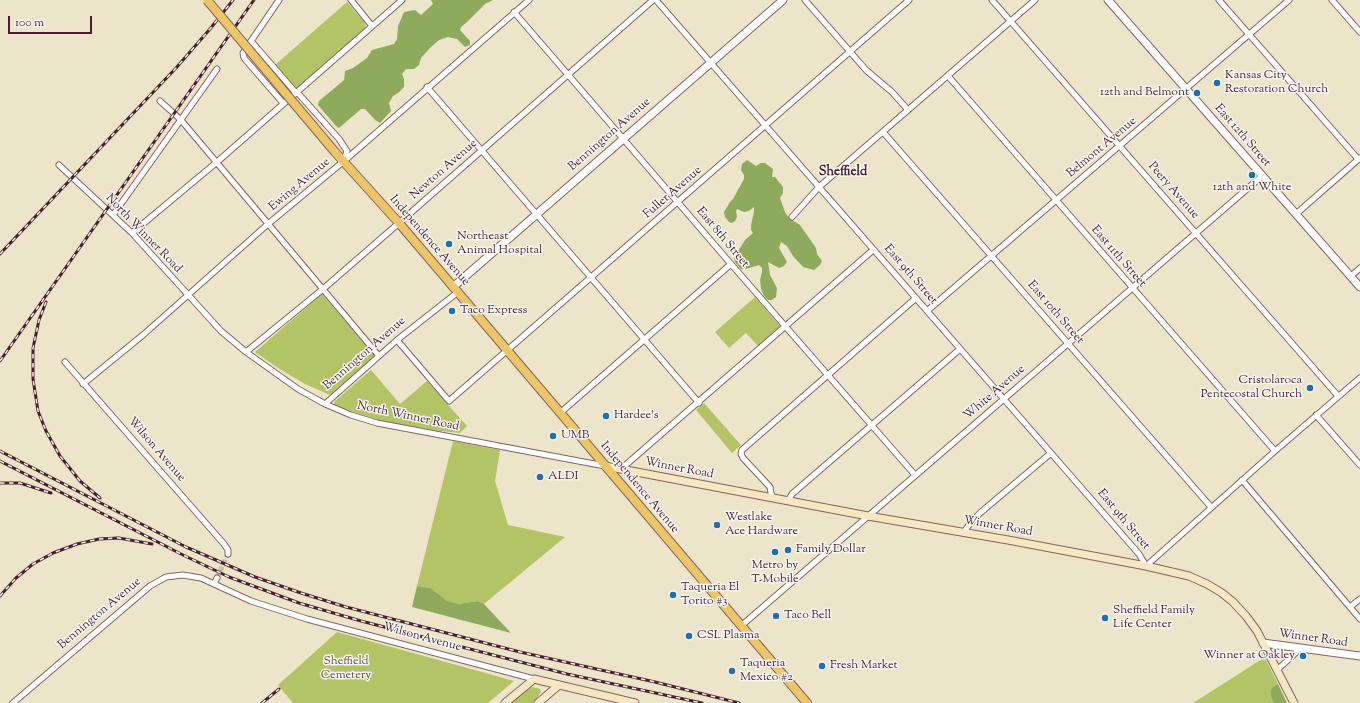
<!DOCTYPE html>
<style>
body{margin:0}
#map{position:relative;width:1360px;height:703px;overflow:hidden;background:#ede5ca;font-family:"Sorts Mill Goudy",serif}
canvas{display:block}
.scale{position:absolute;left:8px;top:16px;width:84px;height:18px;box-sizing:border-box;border:2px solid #4a1f2b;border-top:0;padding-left:5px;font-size:12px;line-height:14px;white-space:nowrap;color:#4a1f2b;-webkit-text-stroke:3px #f6f6f2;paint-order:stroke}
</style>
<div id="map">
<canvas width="1360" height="703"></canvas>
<div class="scale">100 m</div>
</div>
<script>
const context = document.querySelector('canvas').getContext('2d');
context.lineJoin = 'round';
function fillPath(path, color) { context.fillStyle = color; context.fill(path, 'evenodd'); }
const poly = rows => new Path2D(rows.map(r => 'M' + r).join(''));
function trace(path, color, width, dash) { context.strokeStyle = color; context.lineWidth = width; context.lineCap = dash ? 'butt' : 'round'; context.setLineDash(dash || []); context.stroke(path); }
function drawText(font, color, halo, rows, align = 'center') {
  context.font = font + ' "Sorts Mill Goudy",serif'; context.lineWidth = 3; context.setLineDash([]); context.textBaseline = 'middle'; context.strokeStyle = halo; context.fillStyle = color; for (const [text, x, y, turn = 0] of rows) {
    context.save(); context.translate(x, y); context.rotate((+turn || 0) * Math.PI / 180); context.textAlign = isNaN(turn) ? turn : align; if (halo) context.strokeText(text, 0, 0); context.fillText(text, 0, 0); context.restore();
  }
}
const green = poly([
 [347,2,365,23,366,27,364,29,298,88,294,88,275,65],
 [322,294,375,356,330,395,305,384,278,368,255,352],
 [755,297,780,326,779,329,759,347,746,333,729,348,715,332],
 [371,370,400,404,427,381,467,426,460,433,432,430,382,421,336,406,334,403,335,401],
 [704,403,741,445,732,453,696,410],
 [453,441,500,450,495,481,508,525,565,537,484,604,478,601,458,604,446,600,431,588,417,586],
 [337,632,471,669,514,681,488,703,293,703,278,685],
 [1262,659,1266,660,1278,684,1274,686,1271,697,1274,703,1193,703],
 [530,687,537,688,540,689,541,692,533,703,511,703]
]);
const forest = poly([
 [431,0,493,0,485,4,467,22,461,27,460,30,470,41,470,45,465,47,457,39,448,37,439,40,430,48,421,58,419,65,414,69,406,69,402,74,404,79,404,87,398,93,393,96,389,103,391,111,380,123,375,120,365,109,361,109,339,128,336,126,318,105,319,101,344,80,345,71,353,68,367,58,372,50,394,44,397,39,398,26,404,12,415,10,421,15,433,4],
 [747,160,756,166,761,163,765,163,773,169,772,177,775,177,783,187,783,193,780,198,785,212,789,218,800,225,816,248,817,254,822,261,820,265,814,270,803,267,793,256,787,246,781,242,779,248,787,262,784,266,779,268,768,262,770,275,777,288,776,297,772,300,768,300,764,296,761,289,760,280,762,272,762,268,759,265,746,269,741,269,735,262,734,258,745,240,753,233,751,230,751,225,754,212,754,207,749,211,744,212,737,209,736,211,737,217,735,221,732,223,729,222,725,217,724,212,730,202,733,199,744,179,744,175,741,170,742,164],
 [417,586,431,588,446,600,458,604,478,601,484,604,511,633,412,607],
 [1278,684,1287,703,1274,703,1271,697,1271,690,1274,686]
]);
const minorTunnel = poly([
 [217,578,228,554]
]);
const minor = poly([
 [279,0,243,53,244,58,283,103],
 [351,0,372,26],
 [656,0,1139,554,1146,566,1275,451,1360,378],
 [805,0,866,70,892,92,908,110],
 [992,0,1338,396],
 [1219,0,1358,159],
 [1332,0,1360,32],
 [514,12,731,264,915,475],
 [251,41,296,93],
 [948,76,1275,451],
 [427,87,699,403],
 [297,92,339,139,347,151,344,160],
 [160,101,181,120,379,356],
 [883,132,1211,507],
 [59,165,132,233,221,331,246,352,298,389,325,404,351,415,377,423,605,466],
 [1296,214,1360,158],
 [113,215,217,69],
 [792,217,819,187,1035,0],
 [132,233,217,162,402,0],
 [1351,276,1360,268],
 [927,311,1289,0],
 [397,340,449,401,909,0],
 [246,352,323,289,399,223,653,0],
 [65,362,224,544,228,550,228,554],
 [83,384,143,335,268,224,344,161,529,0],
 [325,404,397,340,458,292],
 [560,413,731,264],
 [1316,415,1360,465],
 [621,469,873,250],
 [1242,480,1360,619],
 [772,498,770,487,743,458,741,454,742,450,916,298],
 [788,501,792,494,960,349],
 [964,532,969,525,980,513,1051,453],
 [214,584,217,578],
 [1350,607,1360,599],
 [741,626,1262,176],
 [1277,670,1301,648],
 [13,703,150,586,166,577,183,575,201,578,251,601,307,619,534,679]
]);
const tertiary = poly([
 [1108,0,1360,287],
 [453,287,783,0],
 [1263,643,1360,656]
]);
const secondary = poly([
 [605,466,868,516,1008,540,1146,566,1189,576,1207,584,1222,593,1233,602,1246,616,1257,631,1294,703],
 [505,703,534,679,635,703],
 [538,703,559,685]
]);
const primary = poly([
 [335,152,399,223,807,703]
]);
const rail = poly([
 [0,254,176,68,210,29,233,0],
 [46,302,39,320,33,348,33,379,38,411,46,431,60,456,80,481,100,498],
 [0,361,254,0],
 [0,451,186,547,255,577,301,593,346,607,520,652,655,682,739,703],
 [0,461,183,555,229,577,299,603,361,621,567,674,702,703],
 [0,483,20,483,51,493],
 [0,596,16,578,33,564,53,553,77,544,99,539,119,538,152,544],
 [262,703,279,689]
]);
const primaryBridge = poly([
 [207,0,335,152]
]);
const markers = [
 [1217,83,4,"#1f6fb2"],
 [1197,93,4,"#1f6fb2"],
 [1252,175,4,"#1f6fb2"],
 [449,244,4,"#1f6fb2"],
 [452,311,4,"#1f6fb2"],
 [1310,388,4,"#1f6fb2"],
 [606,416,4,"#1f6fb2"],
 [553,436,4,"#1f6fb2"],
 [540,477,4,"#1f6fb2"],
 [717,525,4,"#1f6fb2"],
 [788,550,4,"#1f6fb2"],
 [775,552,4,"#1f6fb2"],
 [673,595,4,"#1f6fb2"],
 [776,616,4,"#1f6fb2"],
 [1105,618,4,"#1f6fb2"],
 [689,636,4,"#1f6fb2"],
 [1303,656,4,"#1f6fb2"],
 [822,666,4,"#1f6fb2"],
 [732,671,4,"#1f6fb2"]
];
const poiNames = [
 ["Kansas City",1225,76],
 ["Restoration Church",1225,90],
 ["12th and Belmont",1189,93,"right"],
 ["12th and White",1252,188,"center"],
 ["Northeast",457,237],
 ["Animal Hospital",457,251],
 ["Taco Express",460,311],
 ["Cristolaroca",1302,381,"right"],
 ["Pentecostal Church",1302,395,"right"],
 ["Hardee's",614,416],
 ["UMB",561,436],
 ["ALDI",548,477],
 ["Westlake",725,518],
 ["Ace Hardware",725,532],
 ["Family Dollar",796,550],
 ["Metro by",775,566,"center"],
 ["T-Mobile",775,580,"center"],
 ["Taqueria El",681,588],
 ["Torito #3",681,602],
 ["Sheffield Family",1113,611],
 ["Life Center",1113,625],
 ["Taco Bell",784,616],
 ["CSL Plasma",697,636],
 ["Winner at Oakley",1295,656,"right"],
 ["Taqueria",740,664],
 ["Mexico #2",740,678],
 ["Fresh Market",830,666]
];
const streetNames = [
 ["Bennington Avenue",610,135,-41],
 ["East 12th Street",1242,136,49],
 ["Belmont Avenue",1102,148,-40],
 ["Newton Avenue",444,170,-41],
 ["Ewing Avenue",300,185,-40],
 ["Peery Avenue",1173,191,49],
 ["Fuller Avenue",673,193,-41],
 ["North Winner Road",143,234,46],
 ["East 8th Street",722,238,50],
 ["Independence Avenue",429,241,49],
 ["East 11th Street",1118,257,49],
 ["East 9th Street",910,275,49],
 ["East 10th Street",1055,313,49],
 ["Bennington Avenue",365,354,-41],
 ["White Avenue",995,393,-41],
 ["North Winner Road",408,417,12],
 ["Wilson Avenue",156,450,49],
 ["Winner Road",679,469,11],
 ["Independence Avenue",639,488,50],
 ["East 9th Street",1123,520,50],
 ["Winner Road",998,527,10],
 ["Bennington Avenue",100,614,-40],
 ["Wilson Avenue",422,638,15],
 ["Winner Road",1313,639,8]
];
const parkNames = [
 ["Sheffield",346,662],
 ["Cemetery",346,676]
];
const neighbourhoodNames = [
 ["Sheffield",843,173]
];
fillPath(green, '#b3c467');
fillPath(forest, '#8eaa5c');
trace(minorTunnel, '#ccbdaa', 5, [5, 2.5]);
trace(minor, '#836463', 7);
trace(tertiary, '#836463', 9);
trace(secondary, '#836463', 9);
trace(primary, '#836463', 10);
trace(minor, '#fff', 5);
trace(tertiary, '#fff', 7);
trace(secondary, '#f7e8c3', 7);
trace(primary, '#ecc669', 8);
trace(rail, '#4a1f2b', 3);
trace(rail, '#f6f6f2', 1.5, [4.5]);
trace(primaryBridge, '#836463', 10, []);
trace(primaryBridge, '#ecc669', 8);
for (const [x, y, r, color] of markers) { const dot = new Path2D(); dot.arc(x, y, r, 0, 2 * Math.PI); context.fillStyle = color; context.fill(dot); trace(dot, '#f6f6f2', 1.5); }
drawText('12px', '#4a1f2b', '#f6f6f2', poiNames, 'left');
drawText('12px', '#4a1f2b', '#f6f6f2', streetNames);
drawText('12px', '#6a513d', '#f6f6f2', parkNames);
drawText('bold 13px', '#4a1f2b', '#f6f6f2', neighbourhoodNames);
</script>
